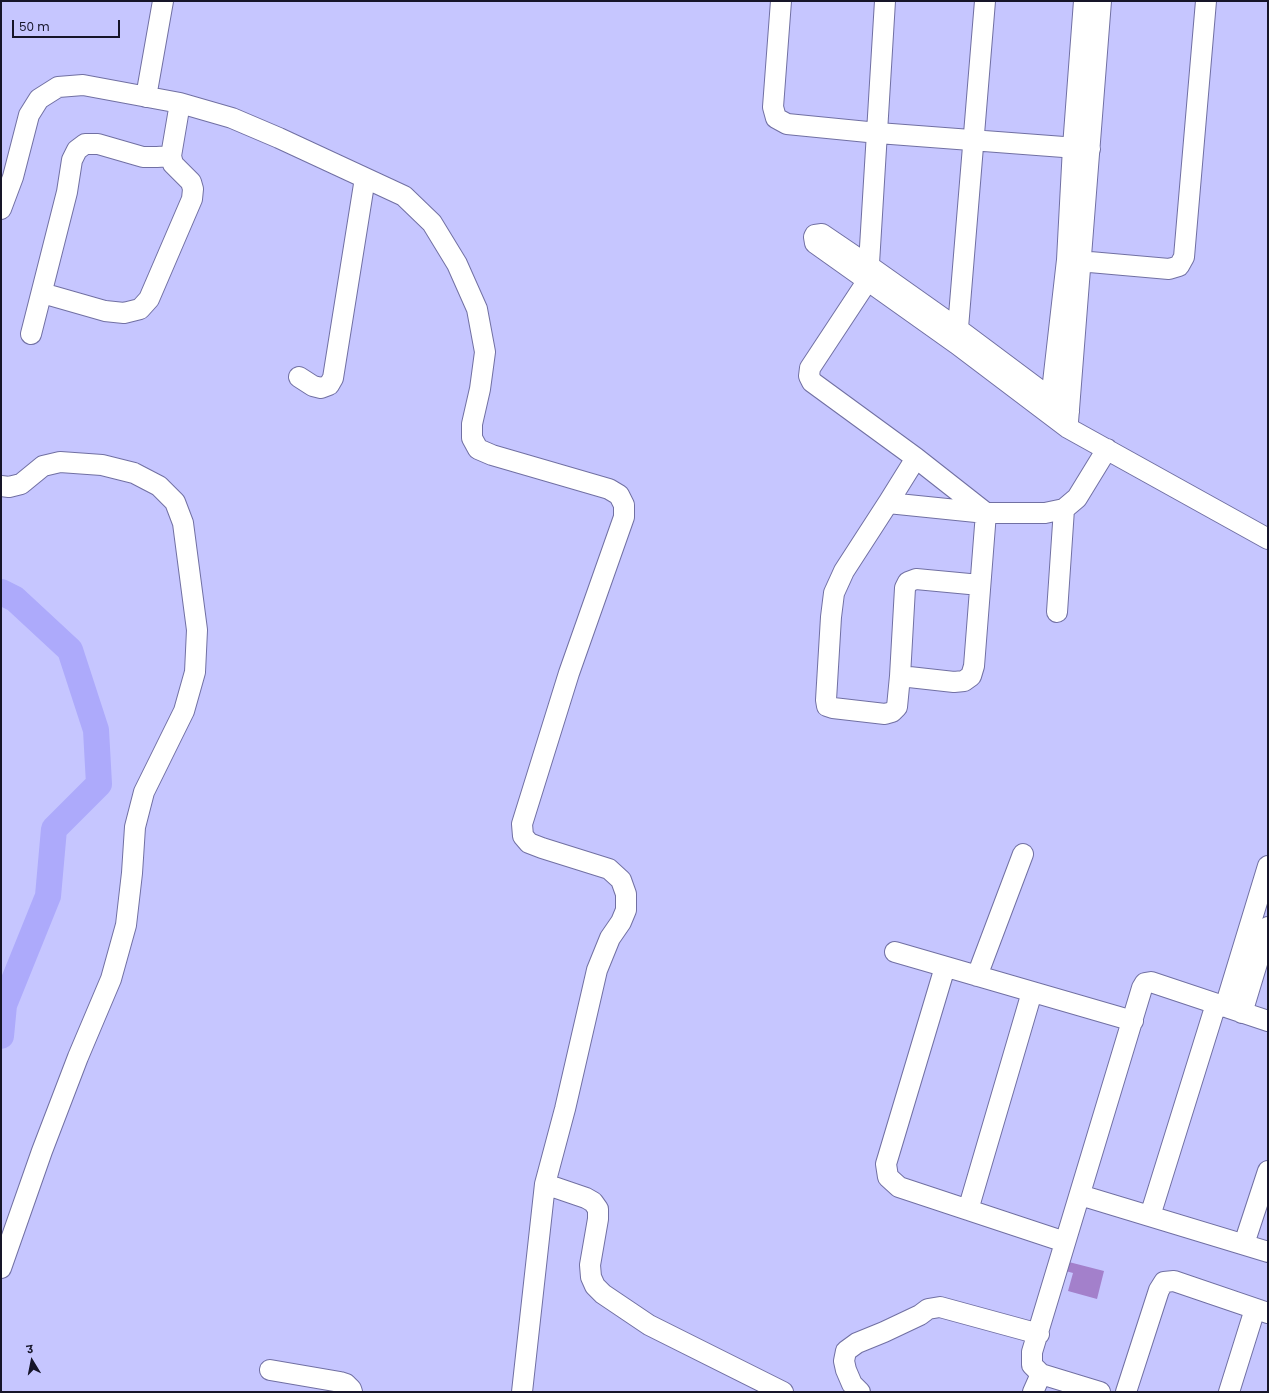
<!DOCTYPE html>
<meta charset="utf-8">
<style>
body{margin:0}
#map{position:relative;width:1269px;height:1393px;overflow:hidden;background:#c6c6ff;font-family:Poppins,"Noto Sans Devanagari",sans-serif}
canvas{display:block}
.frame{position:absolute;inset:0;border:2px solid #161529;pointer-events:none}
.north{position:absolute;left:12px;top:1341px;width:40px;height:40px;-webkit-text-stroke:3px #c6c6ff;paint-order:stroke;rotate:350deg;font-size:11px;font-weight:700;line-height:16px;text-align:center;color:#161529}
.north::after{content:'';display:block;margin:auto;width:14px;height:18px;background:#161529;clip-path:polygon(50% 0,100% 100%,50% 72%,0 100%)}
.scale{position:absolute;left:12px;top:20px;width:108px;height:18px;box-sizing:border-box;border:2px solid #161529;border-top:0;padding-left:5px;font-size:12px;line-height:14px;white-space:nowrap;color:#161529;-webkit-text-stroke:3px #c6c6ff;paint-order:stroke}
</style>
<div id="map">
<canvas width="1269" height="1393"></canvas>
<div class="frame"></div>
<div class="north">उ</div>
<div class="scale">50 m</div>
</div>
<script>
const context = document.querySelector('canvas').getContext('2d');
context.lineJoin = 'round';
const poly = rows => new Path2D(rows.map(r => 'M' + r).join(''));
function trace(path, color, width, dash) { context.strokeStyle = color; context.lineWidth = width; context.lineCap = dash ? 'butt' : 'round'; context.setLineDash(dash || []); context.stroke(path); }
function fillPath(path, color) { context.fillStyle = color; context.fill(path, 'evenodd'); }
const river = poly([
 [1,592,15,599,70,650,96,730,99,784,54,829,48,896,4,1005,1,1036]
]);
const building = poly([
 [1065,1261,1104,1271,1097,1299,1068,1291,1073,1273,1062,1270]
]);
const minor = poly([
 [781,1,773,107,776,118,787,124,878,133,1090,149],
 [885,1,868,280,810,368,809,376,812,382,916,458,986,513,974,666,971,676,964,681,954,682,900,676],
 [146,97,163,1],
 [1,209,13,177,29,115,39,99,58,87,83,85,180,103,232,118,279,138,404,196,432,223,457,264,477,309,485,352,480,389,472,424,472,438,478,449,492,455,609,489,619,495,624,505,624,517,569,673,522,824,523,836,529,843,542,848,609,869,621,880,626,894,626,910,621,922,610,938,597,970,565,1109,545,1184,586,1198,593,1202,598,1209,598,1219,590,1265,591,1277,595,1286,603,1294,649,1325,783,1392],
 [1067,260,1169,269,1179,266,1184,257,1206,1],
 [42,293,105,311,124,313,140,309,149,299,192,199,193,189,191,182,173,164,171,156,180,103],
 [31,334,67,192,72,160,77,150,85,144,98,144,143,157,157,157,171,156],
 [957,340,985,1],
 [299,377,313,386,321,388,329,385,333,378,365,178],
 [1050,409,1067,260,1073,147,1084,1],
 [1069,412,958,329,869,266,822,234,815,235,814,237,815,243,957,344,1068,428,1268,539],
 [1068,422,1101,1],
 [1,486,9,487,21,484,43,466,60,462,102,465,134,473,159,486,175,502,183,523,197,630,195,672,184,711,144,792,135,827,132,873,126,925,111,979,78,1057,42,1151,1,1268],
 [888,503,916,458],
 [980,585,916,579,908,582,905,588,900,676,897,707,892,712,885,714,833,708,827,706,826,700,831,617,834,593,844,571,888,503,986,513,1045,513,1064,509],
 [1057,612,1064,509,1077,498,1107,449],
 [895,952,1133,1021],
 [945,967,886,1164,888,1177,899,1187,1065,1242],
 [977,976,1023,854],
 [1225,1007,1268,866],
 [1242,1013,1268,927],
 [1080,1195,1268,1252],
 [968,1210,1032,992],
 [1150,1216,1216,1004],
 [1244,1244,1268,1171],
 [270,1370,340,1382,346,1384,351,1389,352,1392],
 [522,1392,545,1184],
 [860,1392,852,1384,846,1370,844,1361,846,1351,857,1343,884,1332,920,1315,928,1309,940,1307,1039,1334],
 [1033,1392,1041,1374],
 [1100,1392,1041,1374,1032,1365,1032,1352,1142,988,1145,983,1151,982,1268,1021],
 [1126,1392,1159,1290,1164,1282,1174,1281,1268,1313],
 [1229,1392,1255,1309]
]);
trace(river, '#adaafb', 26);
fillPath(building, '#a380cb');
trace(minor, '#7170a3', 22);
trace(minor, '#fff', 20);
</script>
